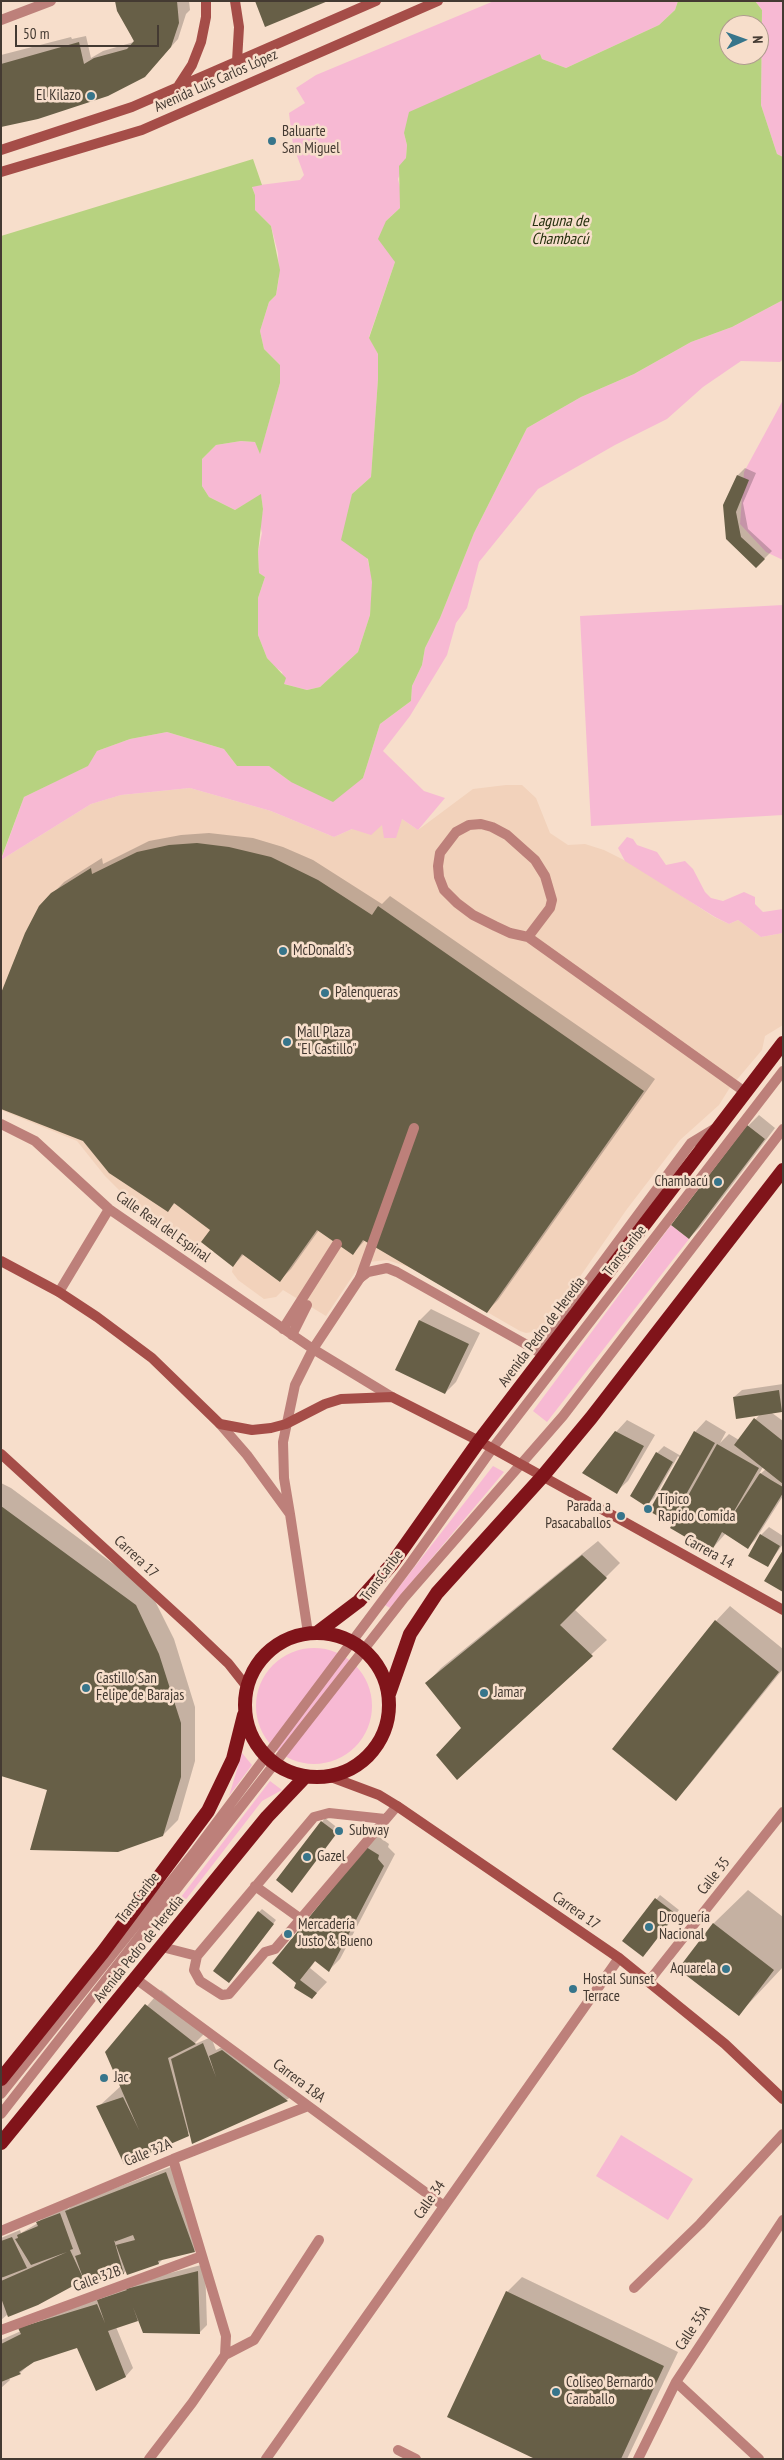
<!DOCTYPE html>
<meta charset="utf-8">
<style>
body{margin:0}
#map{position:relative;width:784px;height:2460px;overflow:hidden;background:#f7decb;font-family:"PT Sans Narrow",sans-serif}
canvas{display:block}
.frame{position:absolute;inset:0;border:2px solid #443a32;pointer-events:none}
.north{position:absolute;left:719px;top:15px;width:50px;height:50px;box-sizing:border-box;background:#f7decb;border:1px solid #af9c8e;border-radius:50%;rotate:88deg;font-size:14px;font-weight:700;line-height:20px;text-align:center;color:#443a32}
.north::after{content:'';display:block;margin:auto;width:18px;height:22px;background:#37758b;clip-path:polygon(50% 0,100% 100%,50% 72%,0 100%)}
.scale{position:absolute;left:15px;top:25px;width:144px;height:22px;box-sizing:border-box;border:2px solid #443a32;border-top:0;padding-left:6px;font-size:15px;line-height:18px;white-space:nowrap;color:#443a32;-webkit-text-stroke:4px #f7decb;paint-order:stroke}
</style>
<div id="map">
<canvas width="784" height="2460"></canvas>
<div class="frame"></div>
<div class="north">N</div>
<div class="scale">50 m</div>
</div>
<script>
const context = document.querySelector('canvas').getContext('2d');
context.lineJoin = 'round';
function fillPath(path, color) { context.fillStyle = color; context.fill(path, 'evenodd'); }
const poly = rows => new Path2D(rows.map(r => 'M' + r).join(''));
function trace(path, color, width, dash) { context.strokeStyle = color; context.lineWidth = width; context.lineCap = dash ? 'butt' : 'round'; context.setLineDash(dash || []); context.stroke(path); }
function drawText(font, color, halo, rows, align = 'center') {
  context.font = font + ' "PT Sans Narrow",sans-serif'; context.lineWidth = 5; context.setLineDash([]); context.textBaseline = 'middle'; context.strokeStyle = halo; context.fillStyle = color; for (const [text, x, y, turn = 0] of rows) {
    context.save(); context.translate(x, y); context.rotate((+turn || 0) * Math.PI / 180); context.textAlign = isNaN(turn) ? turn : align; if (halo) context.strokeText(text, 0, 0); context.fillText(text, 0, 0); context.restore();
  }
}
const built = poly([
 [506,785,522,785,536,798,550,833,568,845,585,844,604,850,638,867,714,917,729,924,738,920,761,937,783,933,783,1025,765,1036,762,1050,729,1089,719,1105,680,1140,627,1209,545,1327,539,1331,526,1333,520,1331,409,1267,387,1260,369,1262,356,1271,326,1316,283,1290,276,1297,264,1299,238,1280,232,1272,233,1267,201,1242,190,1243,130,1201,105,1176,77,1141,1,1110,1,860,91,804,121,795,190,788,271,811,334,837,352,829,382,825,402,819,418,830,473,789]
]);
const green = poly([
 [494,1,678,1,675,10,659,25,566,68,542,59,540,54,404,133,407,145,406,158,398,179,401,192,400,208,386,221,395,262,369,337,378,354,378,379,371,477,352,494,373,582,370,615,358,652,320,687,307,690,284,684,282,672,275,667,267,658,258,635,258,598,265,577,259,573,258,552,262,533,260,525,263,509,261,495,235,510,209,497,202,486,201,470,202,459,216,445,241,441,255,442,260,453,280,383,280,365,264,349,260,331,269,302,276,295,279,278,278,253,271,226,255,210,255,195,252,186,300,180,304,175,293,145,289,113,305,103,296,88,316,75],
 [755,1,783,1,783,157,777,154,761,105,762,10],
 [783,300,783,359,780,362,741,361,703,387,667,419,615,445,538,489,479,562,467,608,456,623,447,655,410,716,383,751,424,791,445,798,418,830,402,819,396,838,384,838,382,825,371,835,352,829,334,837,271,811,190,788,121,795,91,804,1,860,24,797,87,766,97,751,130,739,167,732,224,749,237,766,269,766,291,782,363,778,380,724,411,701,412,686,422,665,425,648,440,618,474,533,527,428,581,397,634,374,691,342,732,327],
 [783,400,783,560,766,552,740,524,744,472],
 [783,605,783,815,591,826,580,616],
 [627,837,633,839,637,845,657,852,666,865,685,861,693,869,705,892,711,898,723,901,744,892,755,897,755,904,763,912,783,909,783,933,761,937,738,920,729,924,715,917,625,861,618,848],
 [671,1225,689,1239,547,1422,533,1411],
 [493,1466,504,1472,390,1608,385,1605],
 '256 1706a58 58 0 1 1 116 0a58 58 0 1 1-116 0Z',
 [242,1753,252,1765,229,1796],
 [270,1781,282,1790,262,1801,160,1933,148,1940],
 [621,2135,693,2179,668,2220,596,2176]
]);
const water = poly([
 [678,1,755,1,762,10,761,105,777,154,783,157,783,300,732,327,691,342,634,374,581,397,527,428,474,533,440,618,425,648,422,665,412,686,411,701,380,724,363,778,333,802,291,782,269,766,237,766,224,749,167,732,130,739,97,751,88,766,24,797,1,859,1,236,253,159,262,185,252,187,255,195,255,210,271,226,280,270,276,295,269,302,260,331,264,349,280,365,280,383,260,454,255,442,241,441,216,445,202,459,202,486,209,497,235,510,261,494,263,509,258,552,259,573,265,577,258,598,258,635,267,658,286,678,284,684,307,690,320,687,358,652,370,615,372,582,368,559,341,540,352,494,371,477,378,379,378,354,369,338,395,262,378,239,386,221,400,208,399,166,406,158,407,145,404,133,409,112,540,54,542,59,566,68,659,25,675,10],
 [729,25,759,25,759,55,729,55]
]);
const shadow = poly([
 [116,1,189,1,190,10,186,14,178,39,152,68,1,127,1,55,71,37,72,39,86,36,91,58,103,51,134,42],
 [745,468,756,473,743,503,748,529,772,551,756,567,727,539,738,475],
 [209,833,253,838,283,847,313,860,382,904,390,896,655,1079,498,1300,487,1311,365,1240,353,1254,319,1230,291,1269,280,1280,244,1254,233,1266,211,1229,176,1202,168,1210,84,1140,40,907,64,882,102,858,103,864,149,841,181,835],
 [759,1115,775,1128,700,1227,689,1238,748,1126],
 [431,1309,480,1333,456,1382,445,1393,397,1369,420,1320],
 [783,1384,783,1410,772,1413,783,1421,783,1496,755,1540,748,1547,726,1533,711,1550,679,1511,669,1521,680,1458,678,1456,654,1498,647,1505,657,1453,664,1446,681,1456,695,1432,706,1420,726,1432,720,1443,729,1434,739,1440,760,1414,734,1397,742,1390],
 [763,1467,766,1469,759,1475,759,1474],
 [627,1420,655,1435,628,1481,616,1492,616,1432],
 [1,1483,11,1488,150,1591,174,1639,195,1707,195,1761,178,1820,163,1835,48,1789,1,1775],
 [769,1527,783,1536,783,1544,767,1566,749,1555,761,1535],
 [598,1541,620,1563,574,1609,607,1640,457,1778,463,1728,427,1683,441,1668],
 [730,1606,783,1649,783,1669,690,1784,675,1799,716,1621],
 [325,1818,339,1829,295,1888,322,1822],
 [378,1836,389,1844,388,1847,395,1854,340,1959,329,1970,316,1960,310,1968,327,1982,312,1998,298,1982,367,1847],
 [748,1890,783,1917,783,1967,739,2014,680,1969,714,1923],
 [660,1895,679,1910,647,1952,624,1940],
 [262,1909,276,1920,232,1978,259,1912],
 [161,1990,209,2029,193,2045,211,2037,216,2050,230,2043,295,2093,288,2099,193,2142,190,2132,125,2162,98,2107,122,2085,107,2052],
 [173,2166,202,2244,194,2251,163,2259,159,2263,127,2270,124,2273,85,2279,8,2314,1,2320,1,2279,5,2275,1,2277,1,2238,20,2230,21,2233,38,2223,45,2215,67,2206,68,2209,74,2204],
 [205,2264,207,2325,200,2332,139,2319,116,2327,133,2368,126,2376,97,2389,78,2346,33,2361,20,2373,9,2378,10,2380,1,2388,1,2340,21,2331,20,2329,135,2282],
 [522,2277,678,2352,627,2459,538,2459,507,2292]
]);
const building = poly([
 [115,1,177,1,179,23,171,47,145,77,108,96,38,119,1,127,1,64,79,42,84,64,94,58,127,49,134,41,117,11],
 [255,1,328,1,265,27],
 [737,475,749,480,736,512,741,537,765,559,756,568,726,539,723,505],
 [197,843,229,847,271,857,318,880,372,915,378,906,644,1091,487,1313,363,1240,353,1255,317,1230,280,1282,242,1254,233,1267,201,1242,210,1230,174,1203,168,1212,109,1173,83,1141,1,1109,1,993,25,933,39,906,51,893,91,868,92,874,137,852,169,845],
 [747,1125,765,1139,689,1239,671,1225],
 [419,1320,469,1344,445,1394,395,1370],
 [779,1390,782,1412,736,1419,733,1397],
 [754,1418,783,1441,783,1484,734,1445],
 [615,1431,644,1446,617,1494,582,1473],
 [694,1431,715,1443,670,1523,649,1511],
 [717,1444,759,1468,726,1525,760,1473,771,1480,745,1522,771,1480,783,1487,783,1493,748,1549,722,1532,711,1552,670,1528],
 [656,1452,673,1462,647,1507,630,1496],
 [1,1506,136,1605,159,1654,181,1723,181,1777,163,1836,118,1852,30,1850,47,1790,1,1776],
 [760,1534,780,1546,768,1567,748,1556],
 [783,1550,783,1592,764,1581],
 [582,1555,607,1578,560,1625,593,1656,457,1780,436,1755,461,1728,425,1683],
 [715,1620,779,1672,676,1801,612,1749],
 [321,1821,337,1833,292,1893,276,1880],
 [366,1847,379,1855,378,1859,384,1866,329,1972,315,1961,300,1980,317,1993,312,1999,294,1988,296,1983,272,1963],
 [655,1898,676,1914,643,1957,622,1941],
 [258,1911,274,1924,229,1983,213,1971],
 [713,1923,774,1970,739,2016,678,1969],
 [145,2004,196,2044,168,2058,189,2136,124,2164,96,2106,123,2097,139,2130,105,2052],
 [203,2043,216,2077,209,2056,222,2050,288,2101,192,2144,171,2059],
 [166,2172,195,2252,158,2261,159,2264,127,2275,116,2245,135,2240,133,2235,114,2242,114,2240,124,2274,85,2283,75,2256,81,2254,65,2211],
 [60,2213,73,2249,70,2250,84,2280,38,2305,8,2317,1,2298,1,2281,67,2252,31,2265,15,2239,18,2238,17,2235,38,2226,36,2222],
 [12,2237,27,2268,1,2278,1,2241],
 [198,2271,200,2334,143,2333,133,2307,138,2321,108,2331,126,2377,96,2391,77,2348,34,2362,19,2372,21,2374,1,2382,1,2344,21,2334,18,2328,97,2304,105,2323,97,2300,127,2290,126,2289],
 [506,2291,664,2366,621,2459,535,2459,447,2417]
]);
const service = poly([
 [1,20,51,1],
 [528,937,550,908,552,900,545,876,535,860,507,835,492,827,481,824,469,825,456,832,440,853,438,866,439,877,444,890,457,903,473,915,495,926,510,933,528,937,745,1092],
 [360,1278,414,1128],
 [283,1329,337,1244],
 [292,1335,307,1305],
 [537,1351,691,1143,714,1129],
 [385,1819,329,1813,314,1817,197,1956,194,1970,200,1981,222,1995,229,1994,265,1952,275,1949,397,1806],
 [255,1886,301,1919],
 [162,1947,197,1956],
 [1,2094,196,1850,410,1564,492,1449,783,1071],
 [1,2114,404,1598,563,1416,783,1129],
 [634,2288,700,2224,783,2134]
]);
const minor = poly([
 [1,1124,35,1141,109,1209,313,1349,392,1397],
 [59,1292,109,1209],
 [220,1424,247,1455,290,1514,308,1633],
 [290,1514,284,1478,283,1442,295,1385,313,1349,360,1278,368,1272,387,1268,397,1272,545,1355],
 [136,1979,444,2206],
 [649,1981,783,1812],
 [1,2231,173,2159,308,2106],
 [1,2330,202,2256],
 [225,2355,254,2340,319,2240],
 [676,2382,759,2459],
 [398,2450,416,2459],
 [149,2459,192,2403,225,2355,226,2336,173,2159],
 [266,2459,619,1958],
 [638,2459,676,2382,783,2220]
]);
const secondary = poly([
 [235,1,239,27,237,61],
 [179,85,192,65,201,42,206,17,206,1],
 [1,150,132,107,376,1],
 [1,172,142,130,438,1],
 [1,1261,59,1292,97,1317,152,1358,220,1424,252,1430,271,1428,286,1424,325,1404,341,1399,392,1397,479,1441,783,1610],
 [1,1454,188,1625,228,1663,247,1687],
 [331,1777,379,1795,397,1806,619,1958,725,2044,783,2099]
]);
const trunk = poly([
 [318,1632,359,1601,392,1564,479,1441,783,1043],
 '245 1705a72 72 0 1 1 144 0a72 72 0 1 1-144 0Z',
 [389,1694,410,1634,437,1593,542,1477,591,1418,783,1170],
 [1,2079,103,1952,208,1811,233,1759,244,1715],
 [1,2143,267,1817,305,1777]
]);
const markers = [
 [91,96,5,"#37758b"],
 [272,141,5,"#37758b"],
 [283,951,5,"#37758b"],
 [325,993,5,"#37758b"],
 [287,1042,5,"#37758b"],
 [718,1182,5,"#37758b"],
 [648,1509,5,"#37758b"],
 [621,1516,5,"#37758b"],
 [86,1688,5,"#37758b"],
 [484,1693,5,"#37758b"],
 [339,1831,5,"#37758b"],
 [307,1857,5,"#37758b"],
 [649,1927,5,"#37758b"],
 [288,1934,5,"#37758b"],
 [726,1969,5,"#37758b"],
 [573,1989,5,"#37758b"],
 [104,2078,5,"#37758b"],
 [556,2392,5,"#37758b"]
];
const streetNames = [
 ["Avenida Luis Carlos López",216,81,-24],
 ["Calle Real del Espinal",163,1227,35],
 ["TransCaribe",625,1251,-52],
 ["Avenida Pedro de Heredia",542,1332,-53],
 ["Carrera 14",709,1552,29],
 ["Carrera 17",136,1557,43],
 ["TransCaribe",382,1576,-53],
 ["Calle 35",714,1876,-52],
 ["TransCaribe",138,1898,-52],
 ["Carrera 17",576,1911,35],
 ["Avenida Pedro de Heredia",139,1949,-51],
 ["Carrera 18A",299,2081,37],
 ["Calle 32A",148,2153,-22],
 ["Calle 34",430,2200,-55],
 ["Calle 32B",97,2279,-20],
 ["Calle 35A",693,2328,-57]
];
const poiNames = [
 ["El Kilazo",81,96,"right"],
 ["Baluarte",282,132],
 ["San Miguel",282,149],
 ["McDonald's",293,951],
 ["Palenqueras",335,993],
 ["Mall Plaza",297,1033],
 ["\"El Castillo\"",297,1050],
 ["Chambacú",708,1182,"right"],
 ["Tipico",658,1500],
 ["Rapido Comida",658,1517],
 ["Parada a",611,1507,"right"],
 ["Pasacaballos",611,1524,"right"],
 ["Castillo San",96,1679],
 ["Felipe de Barajas",96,1696],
 ["Jamar",494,1693],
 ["Subway",349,1831],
 ["Gazel",317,1857],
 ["Droguería",659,1918],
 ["Nacional",659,1935],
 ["Mercadería",298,1925],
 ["Justo & Bueno",298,1942],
 ["Aquarela",716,1969,"right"],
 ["Hostal Sunset",583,1980],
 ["Terrace",583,1997],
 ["Jac",114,2078],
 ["Coliseo Bernardo",566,2383],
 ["Caraballo",566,2400]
];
const waterNames = [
 ["Laguna de",560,221],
 ["Chambacú",560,239]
];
fillPath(built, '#f2d2bb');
fillPath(green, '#f7b9d3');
fillPath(water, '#b7d280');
fillPath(shadow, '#0003');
fillPath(building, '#675f47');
trace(service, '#bd807a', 10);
trace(minor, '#bd807a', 10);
trace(secondary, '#a54d48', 10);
trace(trunk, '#80141a', 14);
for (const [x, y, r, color] of markers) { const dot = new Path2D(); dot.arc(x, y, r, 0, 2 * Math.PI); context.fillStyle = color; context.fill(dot); trace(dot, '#f7decb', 2); }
drawText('15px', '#443a32', '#f7decb', streetNames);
drawText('15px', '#443a32', '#f7decb', poiNames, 'left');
drawText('italic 16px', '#27310e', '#f7decb', waterNames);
</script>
